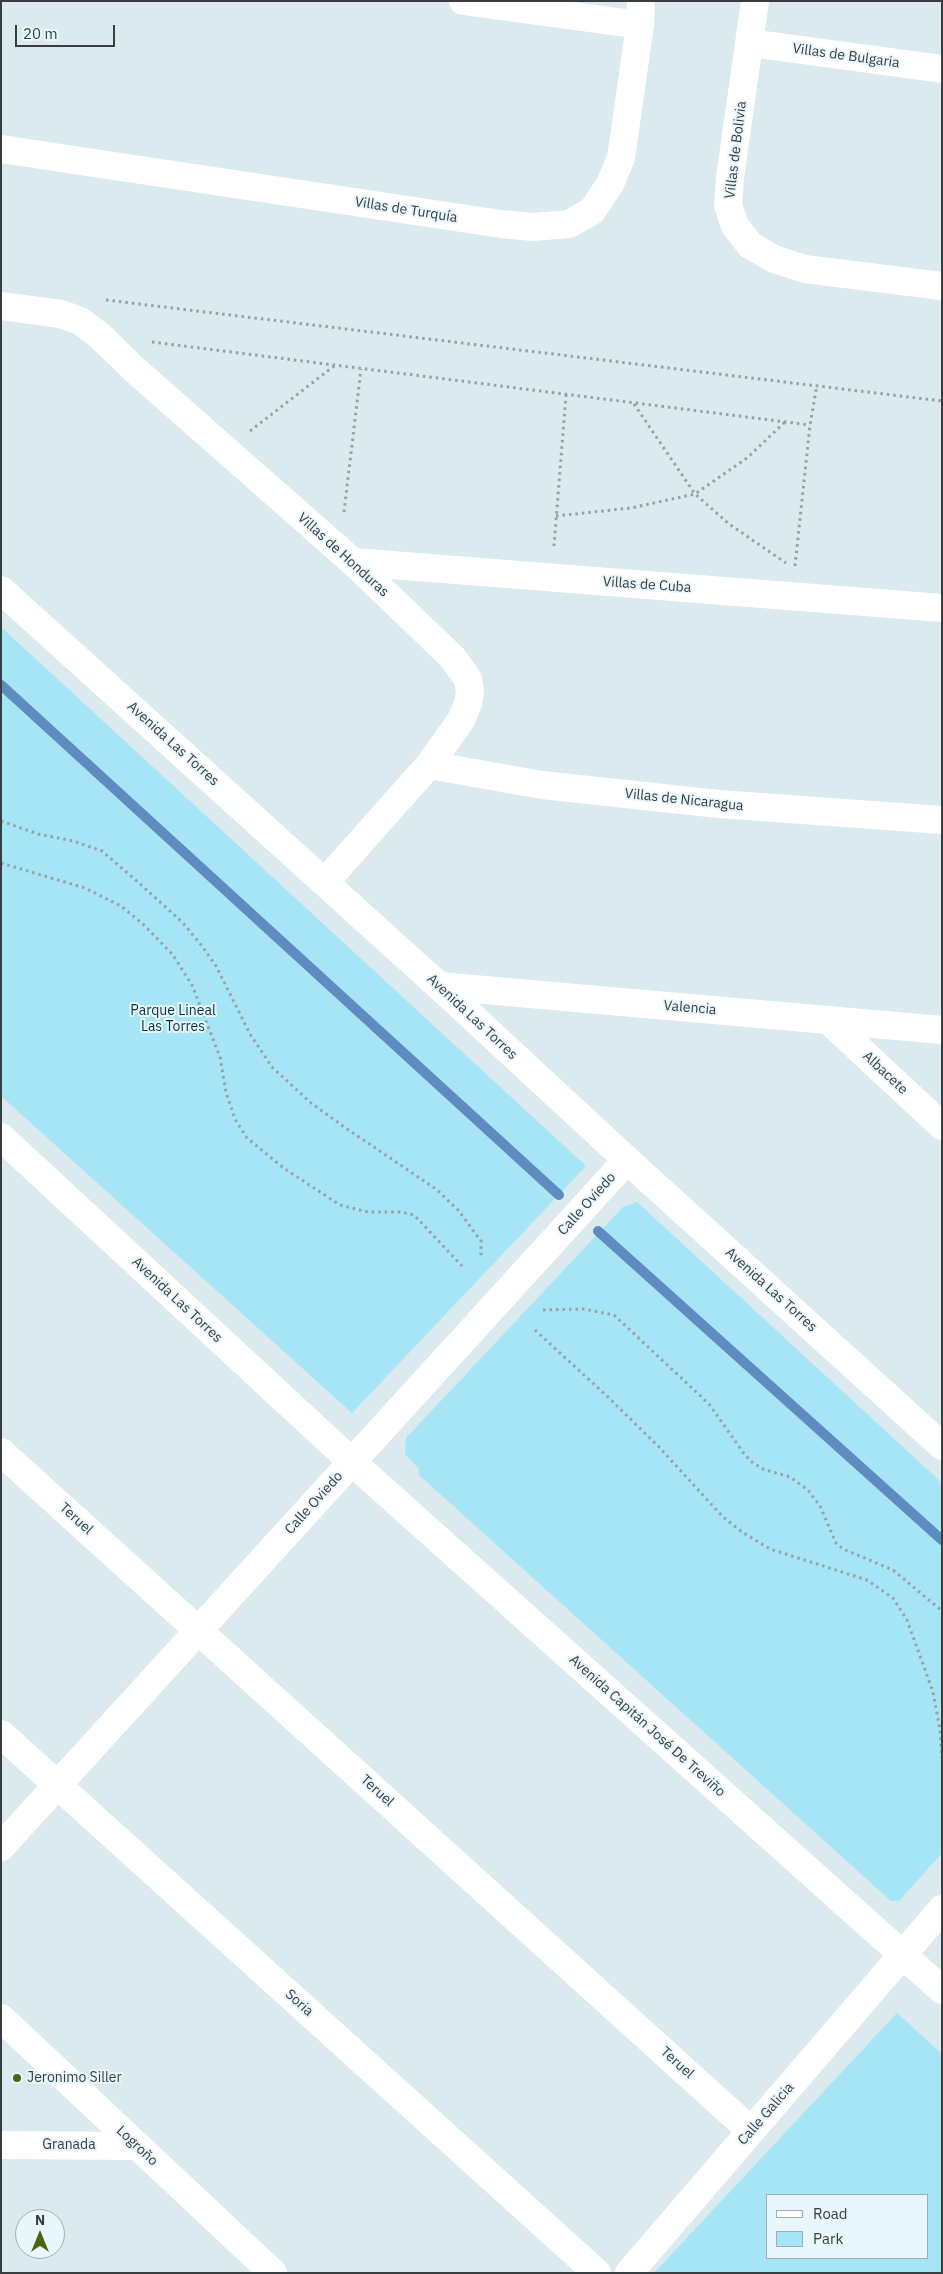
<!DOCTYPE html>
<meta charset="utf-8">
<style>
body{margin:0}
#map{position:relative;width:943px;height:2274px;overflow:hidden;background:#daeaee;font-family:"IBM Plex Sans",sans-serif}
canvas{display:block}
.frame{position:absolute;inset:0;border:2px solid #383e40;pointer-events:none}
.legend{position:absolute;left:766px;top:2194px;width:162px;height:65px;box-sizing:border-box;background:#e7f7fc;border:1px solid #a1adb1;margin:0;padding:6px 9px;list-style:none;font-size:15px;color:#383e40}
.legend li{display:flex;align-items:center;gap:10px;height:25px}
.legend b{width:25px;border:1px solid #a1adb1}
.north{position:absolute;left:15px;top:2209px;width:50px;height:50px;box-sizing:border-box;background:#e7f7fc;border:1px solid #a1adb1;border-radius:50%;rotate:0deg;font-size:14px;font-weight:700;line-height:20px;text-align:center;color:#383e40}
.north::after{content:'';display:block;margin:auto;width:18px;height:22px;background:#4f640f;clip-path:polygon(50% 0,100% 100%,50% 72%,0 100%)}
.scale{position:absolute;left:15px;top:25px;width:100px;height:22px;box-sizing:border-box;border:2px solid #383e40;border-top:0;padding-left:6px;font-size:15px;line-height:18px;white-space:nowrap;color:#383e40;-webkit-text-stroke:4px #e7f7fc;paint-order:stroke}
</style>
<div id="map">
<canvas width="943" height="2274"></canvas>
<div class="frame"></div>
<ul class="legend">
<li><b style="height:6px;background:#fff"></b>Road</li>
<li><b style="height:14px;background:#a6e5f5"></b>Park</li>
</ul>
<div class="north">N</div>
<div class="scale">20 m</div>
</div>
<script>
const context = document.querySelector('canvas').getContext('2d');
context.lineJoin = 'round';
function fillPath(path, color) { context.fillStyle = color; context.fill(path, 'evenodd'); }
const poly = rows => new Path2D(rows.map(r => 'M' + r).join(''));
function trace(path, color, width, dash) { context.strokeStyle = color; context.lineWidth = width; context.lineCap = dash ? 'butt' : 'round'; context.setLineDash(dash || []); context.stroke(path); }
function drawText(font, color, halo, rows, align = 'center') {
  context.font = font + ' "IBM Plex Sans",sans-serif'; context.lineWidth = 4; context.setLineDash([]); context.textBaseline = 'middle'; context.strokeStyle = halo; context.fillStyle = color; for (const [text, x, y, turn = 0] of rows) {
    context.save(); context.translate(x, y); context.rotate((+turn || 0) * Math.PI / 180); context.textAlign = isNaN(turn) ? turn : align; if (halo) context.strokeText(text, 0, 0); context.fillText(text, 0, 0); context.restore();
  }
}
const green = poly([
 [1,627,586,1166,352,1413,1,1096],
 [637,1202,942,1483,942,1853,899,1901,891,1901,419,1475,419,1469,405,1454,406,1438,623,1207],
 [897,2013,942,2054,942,2273,654,2273],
 [767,2195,927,2195,927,2258,767,2258]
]);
const stream = poly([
 [1,685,559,1195],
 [598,1231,942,1540]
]);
const path = poly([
 [106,300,942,401],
 [152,342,810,425],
 [634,404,695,494,729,524,786,563],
 [250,431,334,366],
 [344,512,361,369],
 [556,516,631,508,695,494,747,458,785,422],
 [554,546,566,395],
 [795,566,810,425,817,385],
 [1,821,38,834,73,841,102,851,138,882,183,923,202,946,216,966,250,1034,272,1067,311,1103,347,1129,436,1189,458,1210,481,1241,481,1258],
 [1,863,85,888,121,906,144,925,173,955,192,985,220,1057,226,1092,235,1119,247,1138,285,1169,340,1205,368,1212,400,1212,414,1215,462,1266],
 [543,1310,584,1309,614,1315,709,1404,745,1455,753,1463,763,1469,790,1477,808,1490,820,1506,836,1543,843,1549,893,1570,942,1611],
 [535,1330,609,1398,659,1447,723,1517,742,1532,770,1549,867,1580,893,1598,907,1620,933,1692,940,1730,942,1758]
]);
const minor = poly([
 [463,1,640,25],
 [755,1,730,178,728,205,735,226,750,245,774,259,805,269,942,286],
 [750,43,942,69],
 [1,149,501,224,533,227,569,224,592,211,610,184,621,158,640,25,641,1],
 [1,306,61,314,80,321,99,335,135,370,353,562,453,658,468,679,470,692,468,704,461,720,429,765,325,882],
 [353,562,942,608],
 [1,590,439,986,627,1160,942,1446],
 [429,765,542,785,719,804,942,820],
 [439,986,942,1030],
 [828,1020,942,1126],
 [1,1137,352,1462,942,1990],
 [1,1452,751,2131],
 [1,1734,597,2273],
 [1,1847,627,1160],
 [1,2018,273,2273],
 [1,2145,136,2146],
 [629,2273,942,1909]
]);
const markers = [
 [17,2078,5,"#4f640f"]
];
const streetNames = [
 ["Villas de Bulgaria",846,56,8],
 ["Villas de Bolivia",736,150,-83],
 ["Villas de Turquía",406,210,9],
 ["Villas de Honduras",343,555,42],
 ["Villas de Cuba",647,585,4],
 ["Avenida Las Torres",173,744,42],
 ["Villas de Nicaragua",684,800,6],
 ["Valencia",690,1008,5],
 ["Avenida Las Torres",472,1017,43],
 ["Albacete",885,1073,43],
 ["Calle Oviedo",587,1204,-48],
 ["Avenida Las Torres",771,1290,42],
 ["Avenida Las Torres",177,1300,43],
 ["Calle Oviedo",314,1503,-48],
 ["Teruel",76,1519,42],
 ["Avenida Capitán José De Treviño",647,1726,42],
 ["Teruel",377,1791,42],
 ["Soria",299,2003,42],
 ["Teruel",677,2063,42],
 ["Calle Galicia",766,2114,-49],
 ["Granada",69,2145],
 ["Logroño",137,2146,43]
];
const parkNames = [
 ["Parque Lineal",173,1011],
 ["Las Torres",173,1027]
];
const poiNames = [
 ["Jeronimo Siller",27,2078]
];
fillPath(green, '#a6e5f5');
trace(stream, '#5f8cc0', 10);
trace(path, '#95a1a4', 3, [2.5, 4]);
trace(minor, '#fff', 28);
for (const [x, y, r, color] of markers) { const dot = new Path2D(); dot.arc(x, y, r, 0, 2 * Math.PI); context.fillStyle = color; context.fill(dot); trace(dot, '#e7f7fc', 2); }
drawText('14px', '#383e40', '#e7f7fc', streetNames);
drawText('14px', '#06343d', '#e7f7fc', parkNames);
drawText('14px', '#383e40', '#e7f7fc', poiNames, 'left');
</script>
